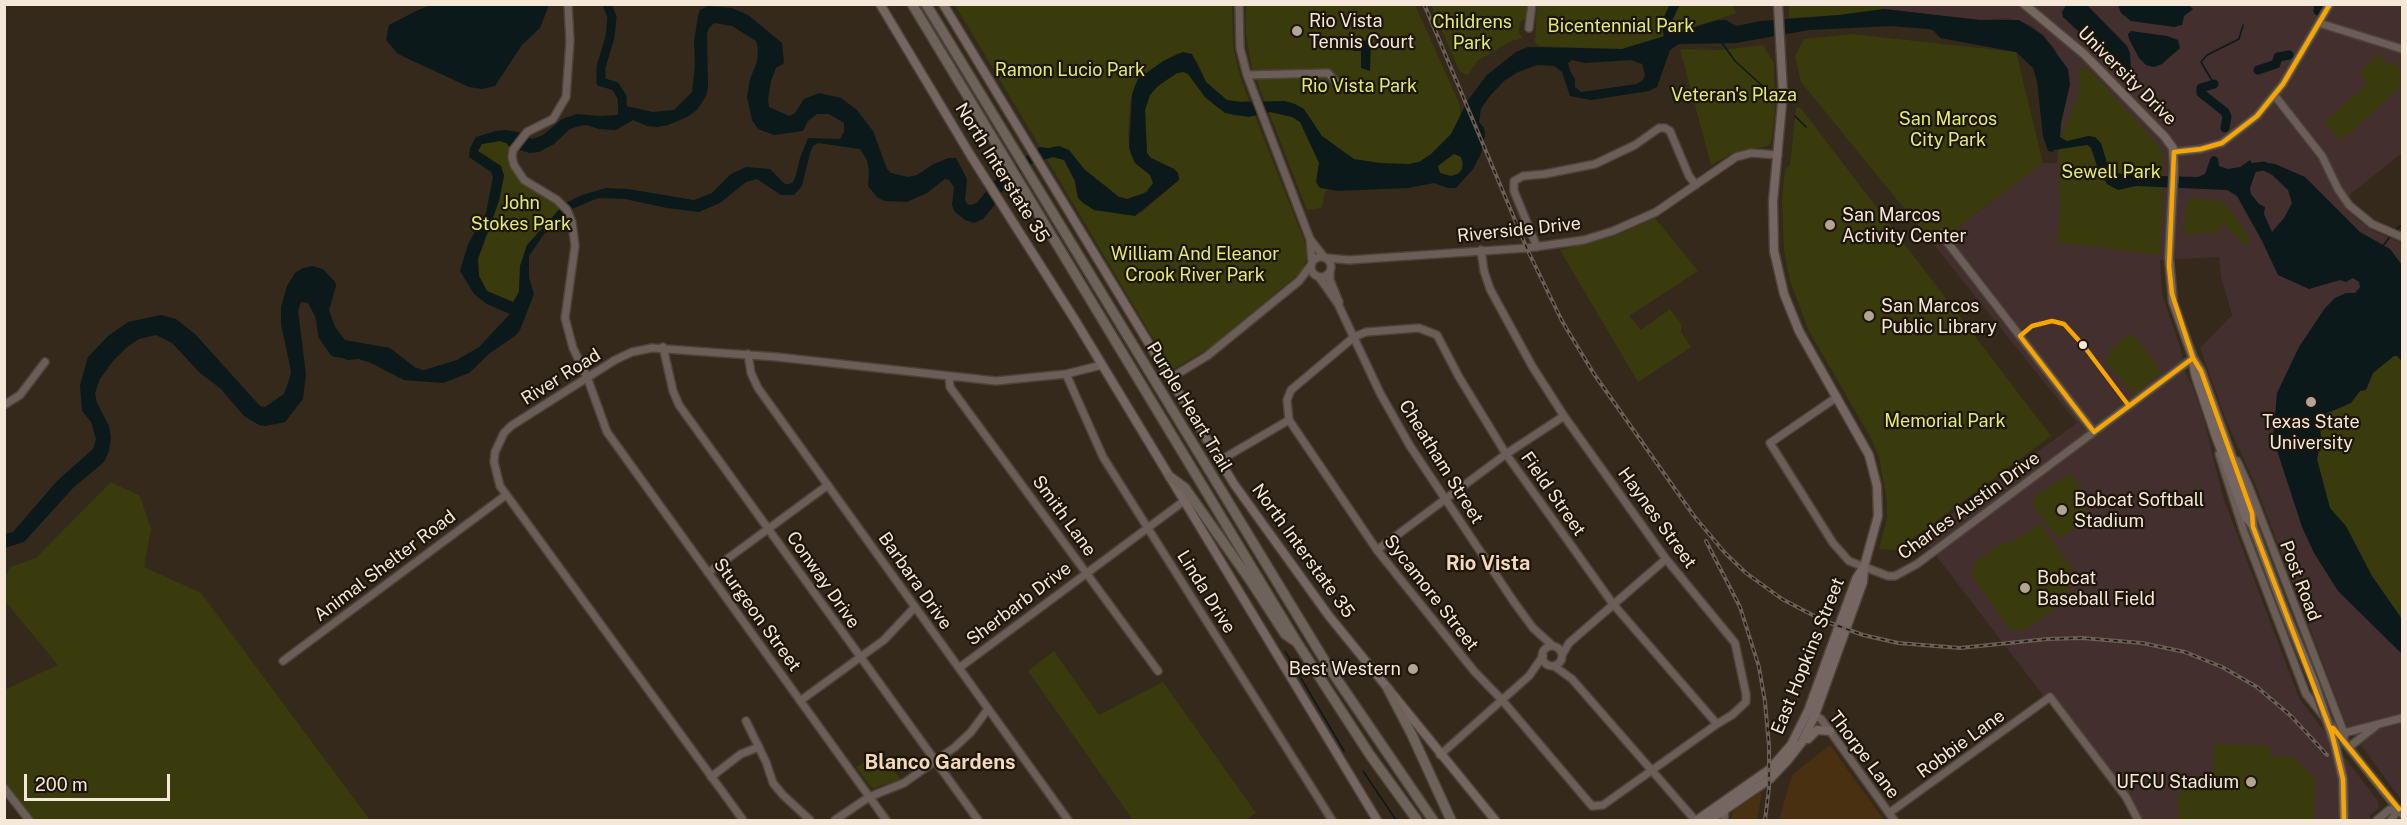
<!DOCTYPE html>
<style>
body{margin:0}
#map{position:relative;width:2407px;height:825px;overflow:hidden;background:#34291a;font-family:"Public Sans",sans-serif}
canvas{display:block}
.frame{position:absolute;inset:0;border:6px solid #f6e8d9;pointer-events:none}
.scale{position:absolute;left:24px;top:774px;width:146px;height:27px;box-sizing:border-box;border:3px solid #f6e8d9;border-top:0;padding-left:8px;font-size:18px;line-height:21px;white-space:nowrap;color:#f6e8d9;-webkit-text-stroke:4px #1e150a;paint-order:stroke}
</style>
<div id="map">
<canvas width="2407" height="825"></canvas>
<div class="frame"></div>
<div class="scale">200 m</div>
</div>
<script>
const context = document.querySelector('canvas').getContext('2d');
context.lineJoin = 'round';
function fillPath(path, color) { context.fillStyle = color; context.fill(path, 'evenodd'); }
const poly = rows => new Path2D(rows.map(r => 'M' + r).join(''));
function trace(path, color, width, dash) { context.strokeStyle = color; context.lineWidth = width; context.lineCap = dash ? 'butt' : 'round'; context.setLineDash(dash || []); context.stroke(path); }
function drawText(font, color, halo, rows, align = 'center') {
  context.font = font + ' "Public Sans",sans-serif'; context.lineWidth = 4.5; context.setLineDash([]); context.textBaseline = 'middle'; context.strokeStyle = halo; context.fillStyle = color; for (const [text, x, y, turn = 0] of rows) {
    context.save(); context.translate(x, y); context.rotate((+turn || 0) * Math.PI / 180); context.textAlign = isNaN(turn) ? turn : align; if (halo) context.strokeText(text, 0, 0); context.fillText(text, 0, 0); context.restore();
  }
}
const built = poly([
 [1830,745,1876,809,1884,820,1779,820,1792,775],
 [1762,792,1757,820,1730,820,1733,811]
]);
const education = poly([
 [1884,5,2402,5,2402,153,2342,201,2358,220,2375,232,2402,243,2402,801,2347,726,2255,484,2226,420,2200,348,2232,315,2221,277,2219,257,2160,260,2162,294,2181,350,2186,374,2192,385,2204,420,2223,497,2299,698,2378,801,2379,808,2369,816,2373,820,2134,820,2127,805,1921,536,2077,423,1934,245,2043,163,2057,163,2061,123,2070,84,2054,47,2032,26,2008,18,1979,20,1884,9]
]);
const green = poly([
 [1731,4,1737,13,1622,49,1538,46,1535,42,1537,5],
 [1884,4,1884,9,1839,15,1789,18,1789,5],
 [955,5,1232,5,1233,45,1239,73,1249,101,1233,102,1227,100,1206,82,1197,60,1177,53,1149,71,1135,84,1130,104,1128,134,1131,156,1135,163,1150,175,1153,183,1142,195,1127,199,1119,197,1084,169,1069,150,1059,146,1048,149,1040,147],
 [1246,5,1415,5,1460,105,1462,169,1458,174,1451,176,1356,168,1325,192,1322,208,1307,210,1252,68,1246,35],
 [1431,5,1528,5,1526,18,1520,22,1519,33,1523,38,1511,41,1477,61,1468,75,1460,72],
 [1852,34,2016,52,2043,163,1934,245,1801,82,1795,56,1804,39],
 [1763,45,1774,63,1775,112,1771,142,1767,146,1731,154,1711,165,1680,49,1721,50],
 [2379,54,2389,65,2394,62,2402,72,2402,85,2341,141,2324,122,2367,84,2359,73],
 [2086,66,2162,150,2164,172,2160,255,2057,242,2060,210,2059,156,2062,133,2078,97,2081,81,2079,70],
 [1183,72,1188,74,1205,97,1217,107,1234,116,1255,116,1304,240,1308,256,1302,271,1209,348,1172,370,1046,158,1053,157,1064,160,1075,181,1076,191,1094,210,1141,213,1179,180,1178,173,1174,169,1151,158,1147,153,1145,110,1150,95,1158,86,1177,73],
 [1800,107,2051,436,1897,550,1879,549,1887,518,1887,501,1879,457,1872,440,1809,331,1790,281,1784,250,1782,199,1785,170,1790,165,1796,108],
 [500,141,506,143,510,147,508,156,510,166,519,180,561,208,527,245,520,266,519,292,513,302,487,291,479,276,478,259,499,201,504,176,501,166,478,151,482,144],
 [2190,198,2223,201,2239,221,2250,242,2246,246,2221,222,2219,232,2183,234,2187,202],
 [1655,218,1698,271,1629,316,1641,330,1670,309,1681,324,1681,332,1691,347,1638,382,1560,250,1615,236],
 [2129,335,2134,336,2162,372,2134,394,2105,360,2110,355,2109,350],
 [2394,356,2397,356,2402,361,2402,619,2378,585,2330,508,2317,460,2321,440,2320,420,2325,414,2351,403,2360,391,2369,388,2373,373],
 [2070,473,2084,491,2088,502,2086,515,2079,525,2058,539,2033,505,2034,496],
 [111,482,140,496,151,529,144,567,201,593,370,820,33,820,5,783,4,690,58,665,5,601,5,579,10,567,36,558],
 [2040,523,2073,570,2067,599,2025,630,2010,630,1972,576,1974,563,2000,544,2012,542],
 [1054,651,1099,715,1163,682,1256,813,1245,820,1133,820,1028,671],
 [2214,744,2271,746,2271,756,2293,757,2315,778,2314,820,2179,820,2177,800,2183,786,2196,775,2213,775],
 [881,752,900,779,874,788,870,786,856,767]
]);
const water = poly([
 [434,4,549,4,549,5,540,28,522,45,495,86,482,89,469,87,398,54,386,40,389,25,418,10],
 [2066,5,2087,5,2127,46,2130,53,2131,71,2128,75,2121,71,2063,17,2062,12],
 [2118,5,2189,5,2193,9,2184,16,2182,25,2174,27,2131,21,2121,13],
 [708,6,732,8,748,15,782,43,784,63,776,68,771,81,768,99,769,107,789,116,795,113,804,99,819,93,841,98,857,110,873,131,887,169,891,173,908,177,917,175,932,165,948,158,956,158,967,179,965,200,967,204,971,205,977,203,1000,174,1040,147,1048,148,1059,146,1069,150,1084,169,1119,197,1127,199,1147,192,1153,183,1150,175,1135,163,1129,148,1132,94,1138,79,1163,61,1183,52,1192,54,1206,82,1227,100,1241,102,1285,101,1295,104,1304,109,1322,136,1354,159,1380,163,1408,164,1419,162,1431,154,1451,134,1468,100,1487,75,1516,52,1528,47,1622,49,1718,20,1726,20,1736,26,1761,21,1839,15,1884,9,1980,20,2019,20,2043,35,2068,69,2070,84,2061,123,2060,137,2067,141,2088,136,2095,137,2101,143,2107,163,2112,171,2124,175,2198,177,2205,174,2211,157,2214,156,2218,158,2219,166,2228,169,2240,167,2250,160,2256,171,2250,188,2251,194,2259,204,2265,207,2264,214,2272,232,2284,218,2292,203,2288,190,2268,171,2270,163,2275,164,2305,177,2360,232,2390,249,2402,265,2402,361,2397,356,2394,356,2373,373,2366,390,2360,391,2351,403,2325,414,2320,420,2321,440,2317,459,2330,508,2346,526,2372,576,2402,619,2402,654,2338,591,2314,553,2302,527,2273,438,2277,393,2299,347,2325,308,2335,298,2346,293,2355,293,2360,287,2359,282,2353,278,2346,282,2340,280,2309,289,2278,275,2262,241,2237,196,2227,190,2136,186,2118,190,2107,184,2098,169,2091,148,2087,145,2054,150,2053,152,2048,151,2043,136,2037,81,2033,68,2016,52,1940,38,1933,30,1928,29,1891,26,1809,30,1736,43,1679,44,1670,50,1657,87,1649,91,1591,100,1570,96,1562,72,1554,66,1537,65,1518,72,1504,81,1489,97,1481,109,1479,122,1484,128,1485,135,1481,154,1473,169,1456,188,1448,188,1434,183,1408,188,1382,189,1338,191,1320,188,1316,182,1319,163,1300,122,1292,117,1270,112,1249,117,1225,113,1205,97,1188,74,1183,72,1177,73,1158,86,1150,95,1145,110,1147,153,1151,158,1174,169,1178,173,1179,180,1135,216,1094,210,1083,203,1078,198,1075,181,1064,160,1053,157,1033,163,1023,170,1005,186,997,202,983,219,974,223,965,220,955,212,952,205,954,187,949,180,945,179,927,193,907,202,885,201,878,198,868,186,869,172,867,160,860,149,818,143,813,146,810,153,802,186,794,195,781,195,757,179,746,182,720,203,699,212,667,208,625,199,598,198,572,209,544,234,529,256,529,278,534,294,520,330,515,336,490,353,469,373,443,383,403,380,388,364,381,361,369,358,347,360,335,352,318,328,315,316,308,303,301,302,298,311,306,374,303,399,285,422,266,426,259,425,244,416,220,388,200,373,172,343,156,335,139,339,127,347,113,361,100,379,95,393,97,403,109,426,111,437,109,451,104,462,73,488,24,542,5,548,5,534,13,532,57,481,93,449,96,439,91,422,82,411,80,385,88,357,108,336,128,322,161,315,176,319,195,334,260,406,265,407,284,394,290,377,291,371,281,324,281,307,287,286,295,273,303,268,312,266,323,269,335,282,336,286,329,310,335,327,345,340,390,348,416,368,424,370,457,360,479,347,510,314,487,304,474,294,460,271,468,244,486,213,493,177,491,172,469,157,470,148,476,137,496,131,506,130,518,132,532,139,543,135,562,119,577,114,600,116,618,115,626,106,653,112,674,110,692,92,695,65,694,41,698,16,700,10],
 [714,23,732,26,756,41,758,49,757,62,750,79,747,97,752,120,758,129,774,135,803,131,808,121,817,114,829,114,844,123,844,132,840,139,808,138,800,158,796,175,793,182,789,184,785,184,770,169,746,167,731,174,712,193,694,200,628,189,606,188,582,195,564,204,527,245,520,266,519,292,513,302,487,291,479,276,478,259,499,201,504,176,501,166,478,151,482,144,500,141,506,143,510,147,530,153,539,152,554,144,570,129,579,126,586,125,599,129,616,130,633,120,647,126,658,127,668,125,687,117,697,110,706,96,708,87,707,34,709,28],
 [1572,60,1585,63,1631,60,1642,64,1645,74,1643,80,1637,84,1581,92,1575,87,1575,79,1570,71,1568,63],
 [1454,154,1461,157,1463,163,1462,169,1458,174,1451,176,1440,173,1438,166],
 [2131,31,2167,36,2178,40,2180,48,2162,64,2154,67,2146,65,2139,58,2129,39,2128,34],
 [1353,40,1371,41,1370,71,1361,68,1361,51,1353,51]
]);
const stream = poly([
 [1722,43,1735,61,1769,92],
 [2214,84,2201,62,2207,55,2239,39,2243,25],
 [1795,116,1806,127],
 [2395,230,2402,225],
 [2382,247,2389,238],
 [1285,651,1344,751],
 [1363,771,1396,820]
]);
const river = poly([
 [607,4,612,17,610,37,601,67,601,82,615,86,622,97,623,118],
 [2318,11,2319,4],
 [1669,40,1666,23,1675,4],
 [2258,70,2276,64,2278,57,2289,55],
 [2214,84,2201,88,2201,93,2225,112,2227,117,2225,128],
 [2245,171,2250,168,2264,166,2279,173],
 [321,325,323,336,334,352,346,354],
 [363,356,371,358,402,374]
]);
const minor = poly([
 [568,4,570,41,566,97,553,119,527,132,513,150,512,157,514,165,524,180,557,200,567,210,572,222,575,246,565,318,573,348,587,377,607,432,886,820],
 [1239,4,1240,48,1247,75,1310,239,1324,257],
 [2319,23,2402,49],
 [1529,28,1532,4],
 [1247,75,1328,73,1337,83],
 [2275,96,2322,156,2338,189,2349,205,2372,224,2402,237],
 [2174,152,2201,149,2222,143,2257,116,2283,84,2330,4],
 [1941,234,2094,432],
 [1310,239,1312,262],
 [1537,247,1514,191,1514,181,1523,176,1545,174,1595,164,1635,145,1659,128,1665,128,1670,131,1689,176,1696,185],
 [1481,250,1484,271,1490,289,1532,366,1564,416,1666,559,1735,643,1746,694,1746,702,1732,715,1717,724,1603,805,1592,806,1502,700,1474,671,1377,550,1289,420,1287,400,1291,390,1354,337,1366,332,1419,328,1437,335,1459,377,1506,454,1613,604,1717,724],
 '1311 267a10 10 0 1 1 20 0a10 10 0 1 1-20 0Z',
 [1327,258,1349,260,1527,248,1584,240,1613,231,1656,212,1736,157,1751,153,1778,155],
 [1330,272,1330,280,1339,302],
 [1319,277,1338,304,1380,393,1410,446,1514,602,1533,628,1553,646],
 [663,347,673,391,679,405,978,820],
 [748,354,751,373,758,388,1068,820],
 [1066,374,1103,457,1332,820],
 [949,377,950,387,1158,671],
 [1169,379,1207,356,1299,281,1311,265],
 [1837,397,1770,443,1833,543,1849,561,1888,576,1895,576,1917,564,2193,358],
 [4,405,20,395,45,362],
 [2219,454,2244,532,2306,694,2402,814],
 [1219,461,1289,420],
 [2237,461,2249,487,2344,733,2344,741],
 [1377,550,1506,454,1564,416],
 [708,573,828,485],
 '1542 656a10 10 0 1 1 20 0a10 10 0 1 1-20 0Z',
 [1562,655,1569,643,1666,559],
 [283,661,506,495],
 [1554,666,1572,679,1695,820],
 [959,668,1184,501],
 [800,701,884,640,915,607],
 [1813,714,1821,719,1830,731,1894,820],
 [746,721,766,762,773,783,783,795,810,820],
 [2344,733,2402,718],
 [2349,747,2376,726],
 [1440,755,1529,676,1543,656],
 [711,777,741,754,759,747],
 [4,788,29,820],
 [1889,813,2050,697,2126,797,2138,820],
 [743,820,500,486,494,462,495,452,504,433,511,426,533,412,615,360,632,352,652,348,777,357,996,381,1066,374,1102,365],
 [835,820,869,797,904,783,955,747,971,732,988,709],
 [1724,820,1725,810],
 [2377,820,2389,810,2399,809],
 [2391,820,2399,809]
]);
const major = poly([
 [880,4,971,156,1075,320,1377,820],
 [943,4,1234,484,1329,616,1495,820],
 [2024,4,2084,54,2165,137,2173,148,2174,167,2169,258,2173,302,2193,358,2201,371,2252,513,2253,527,2284,609],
 [2193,361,2195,374,2215,434,2246,517,2253,526],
 [1808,739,1817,730,1830,731],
 [1697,820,1770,769,1791,745,1808,711,1856,579,1863,568],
 [1710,820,1770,779,1787,761,1802,742,1815,715,1863,582,1864,567,1878,516,1877,486,1869,455,1799,331,1784,294,1774,251,1773,201,1783,93,1778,4]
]);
const highway = poly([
 [912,4,1298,644,1370,755,1417,820],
 [926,4,1328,666,1433,820],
 [1170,477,1185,488,1250,580,1285,634,1295,641],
 [1388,689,1412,735,1451,820]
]);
const rail = poly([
 [1424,4,1528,251,1562,321,1594,374,1694,516,1725,553,1746,573,1782,599,1822,620,1863,635,1898,643,1960,648,2048,639,2082,638,2142,643,2185,652,2222,667,2257,687,2291,716,2327,755],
 [1706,541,1740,607,1759,667,1765,702,1769,746,1769,788,1765,820]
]);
const majorBridge = poly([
 [2284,609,2314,682,2335,744,2343,779,2344,820]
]);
const bus1 = poly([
 [2330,4,2283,84,2257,116,2222,143,2201,149,2174,152,2169,266,2172,294,2193,358,2201,371,2252,513,2253,527,2332,734,2343,779,2344,820],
 [2052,321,2064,324,2083,345,2129,406,2094,432,2020,336,2032,326,2052,321],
 [2129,406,2193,358],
 [2333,728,2399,809]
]);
const markers = [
 [1297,31,6,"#b2a596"],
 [1830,225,6,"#b2a596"],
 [1869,316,6,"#b2a596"],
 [2083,345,5,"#f6e8d9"],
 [2311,402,6,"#b2a596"],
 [2062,510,6,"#b2a596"],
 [2025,588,6,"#b2a596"],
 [1413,669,6,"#b2a596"],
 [2251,782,6,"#b2a596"]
];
const poiNames = [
 ["Rio Vista",1309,21],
 ["Tennis Court",1309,42],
 ["San Marcos",1842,215],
 ["Activity Center",1842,236],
 ["San Marcos",1881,306],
 ["Public Library",1881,327],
 ["Texas State",2311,422,"center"],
 ["University",2311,443,"center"],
 ["Bobcat Softball",2074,500],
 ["Stadium",2074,521],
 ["Bobcat",2037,578],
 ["Baseball Field",2037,599],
 ["Best Western",1401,669,"right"],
 ["UFCU Stadium",2239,782,"right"]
];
const parkNames = [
 ["Childrens",1472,22],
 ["Park",1472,43],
 ["Bicentennial Park",1621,26],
 ["Ramon Lucio Park",1070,70],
 ["Rio Vista Park",1359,86],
 ["Veteran's Plaza",1734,95],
 ["San Marcos",1948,119],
 ["City Park",1948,140],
 ["Sewell Park",2111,172],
 ["John",521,203],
 ["Stokes Park",521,224],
 ["William And Eleanor",1195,254],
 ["Crook River Park",1195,275],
 ["Memorial Park",1945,421]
];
const streetNames = [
 ["University Drive",2127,76,45],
 ["North Interstate 35",1002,173,58],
 ["Riverside Drive",1519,230,-6],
 ["River Road",561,377,-32],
 ["Purple Heart Trail",1189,407,59],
 ["Cheatham Street",1441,462,58],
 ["Field Street",1553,494,55],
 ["Charles Austin Drive",1969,506,-36],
 ["Smith Lane",1064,516,54],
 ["Haynes Street",1657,518,54],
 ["North Interstate 35",1303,551,54],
 ["Animal Shelter Road",385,566,-37],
 ["Conway Drive",823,580,55],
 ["Barbara Drive",915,581,55],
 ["Post Road",2300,581,69],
 ["Linda Drive",1206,592,58],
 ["Sycamore Street",1431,593,52],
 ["Sherbarb Drive",1019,604,-37],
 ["Sturgeon Street",757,615,54],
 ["East Hopkins Street",1808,656,-68],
 ["Robbie Lane",1961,744,-36],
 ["Thorpe Lane",1864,755,53]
];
const neighbourhoodNames = [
 ["Rio Vista",1488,564],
 ["Blanco Gardens",940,763]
];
fillPath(built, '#483011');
fillPath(education, '#432f2d');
fillPath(green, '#3a3b0d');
fillPath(water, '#0c191b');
trace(stream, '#0c191b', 1.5);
trace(river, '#0c191b', 9);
trace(minor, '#4d4337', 10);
trace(major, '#4d4337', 11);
trace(highway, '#4d4337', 12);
trace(minor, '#6b5e59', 7);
trace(major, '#756661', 8);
trace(highway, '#6e635b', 9);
trace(rail, '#6a5f56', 4);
trace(rail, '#1e150a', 1.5, [4.5]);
trace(majorBridge, '#4d4337', 11, []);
trace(majorBridge, '#756661', 8);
trace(bus1, '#f7a600', 4.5);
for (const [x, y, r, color] of markers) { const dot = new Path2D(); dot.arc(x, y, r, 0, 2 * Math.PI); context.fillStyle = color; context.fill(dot); trace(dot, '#1e150a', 2); }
drawText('18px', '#f6e8d9', '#1e150a', poiNames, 'left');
drawText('18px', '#e0ec75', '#1e150a', parkNames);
drawText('18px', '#f6e8d9', '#1e150a', streetNames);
drawText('bold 20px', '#f3d8ba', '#1e150a', neighbourhoodNames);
</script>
